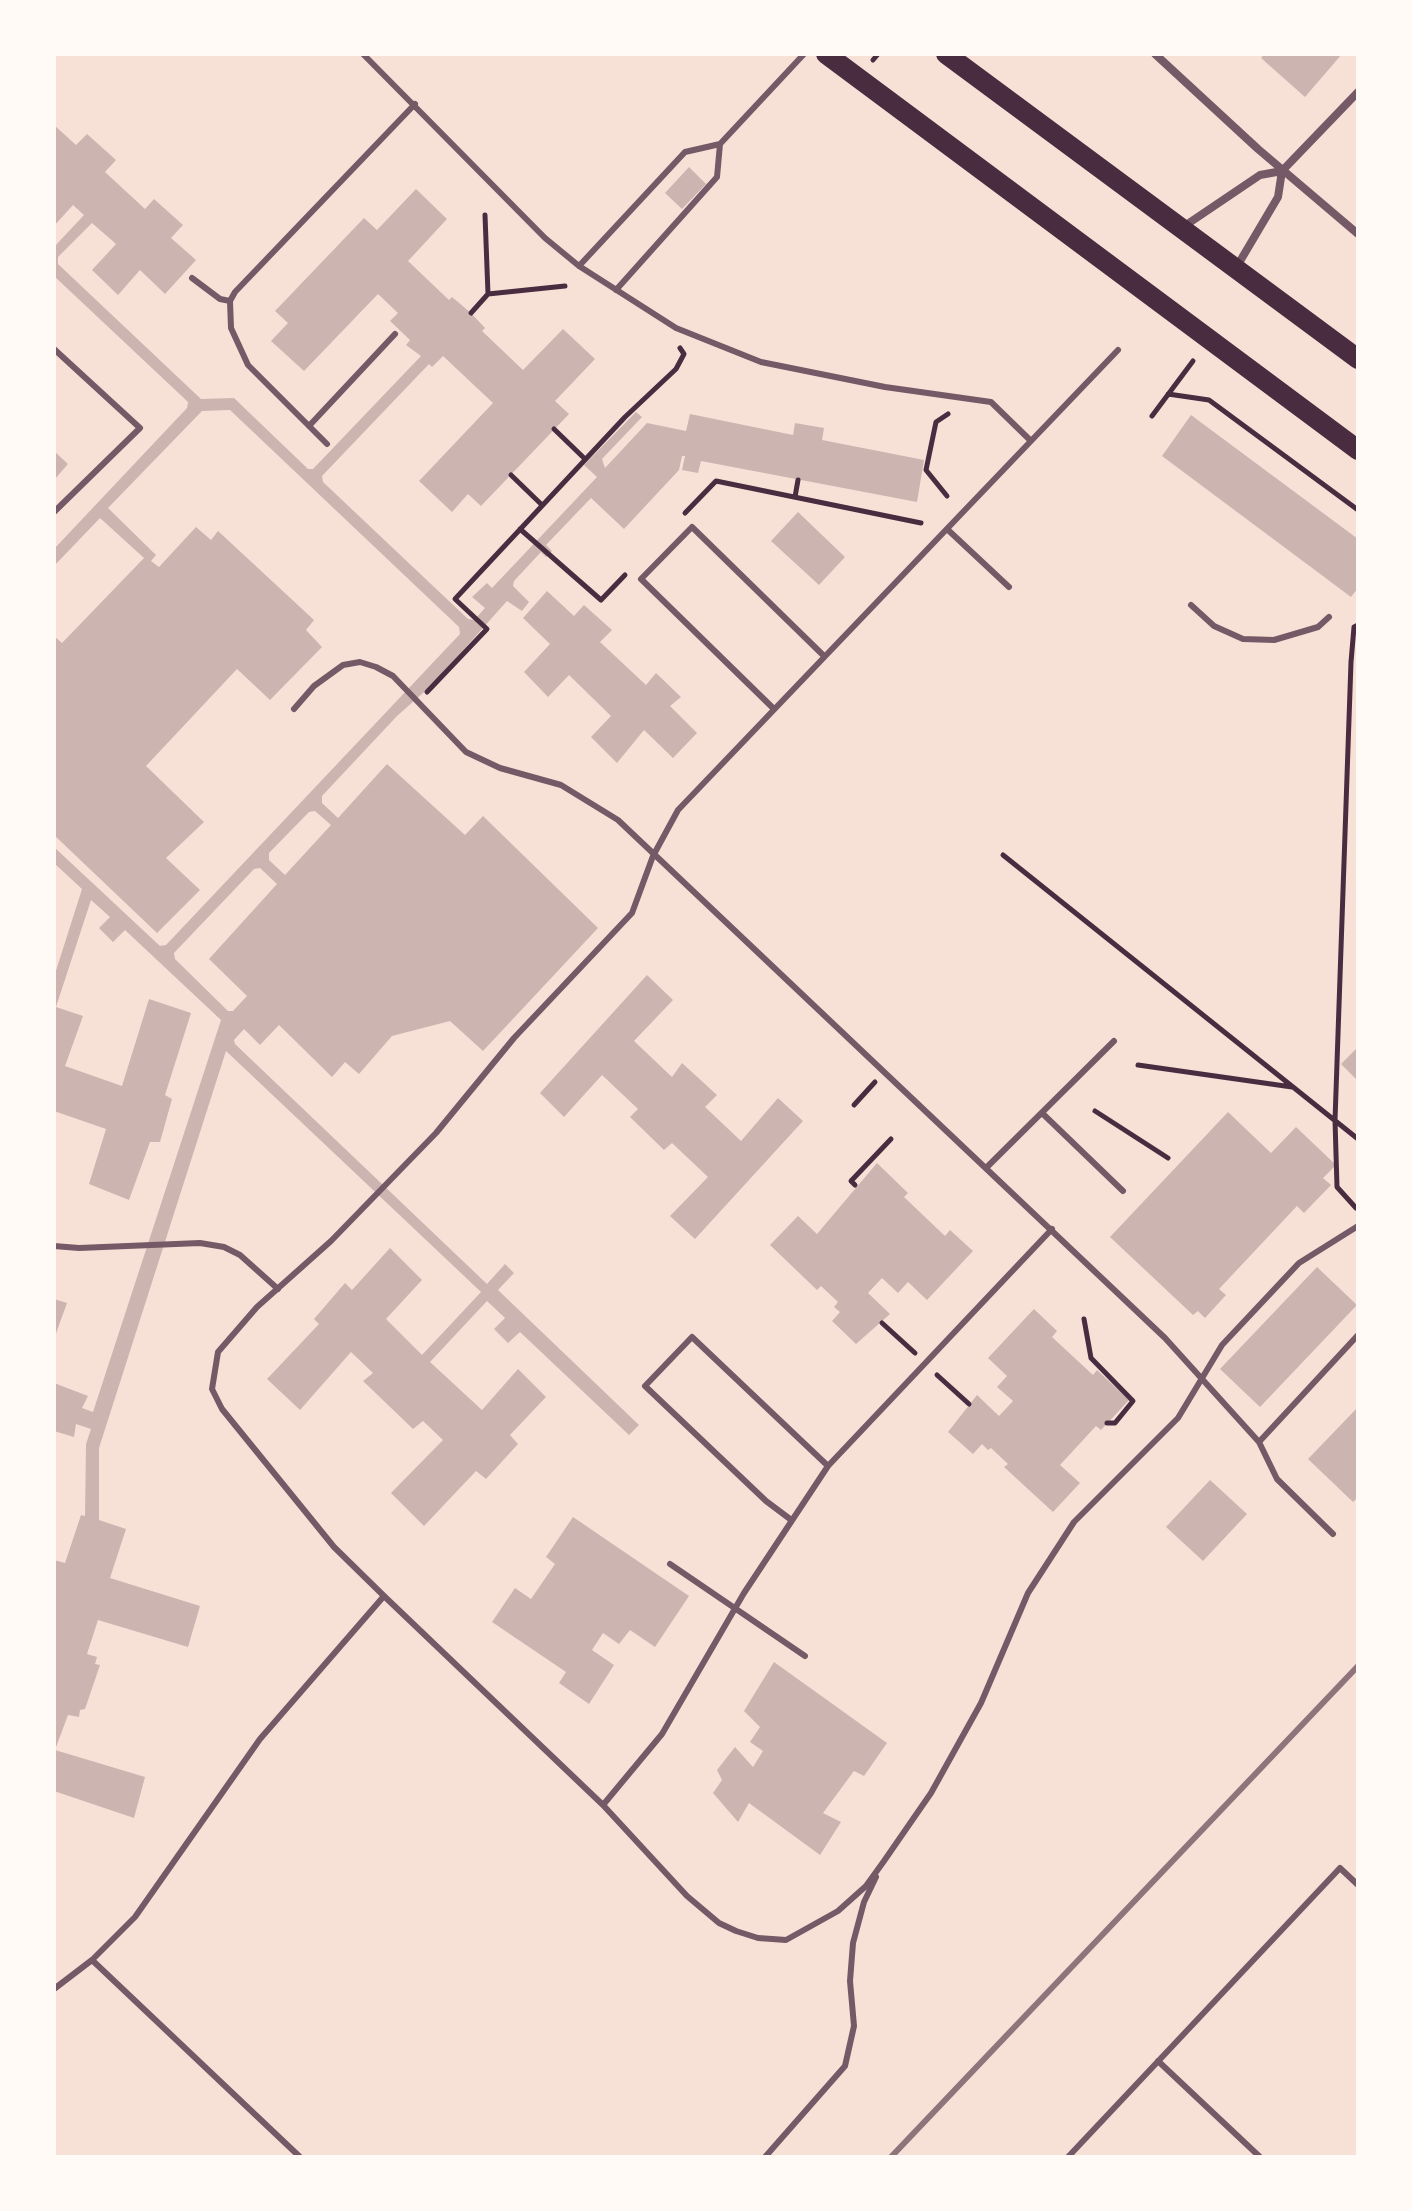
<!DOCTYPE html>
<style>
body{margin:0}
#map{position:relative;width:1412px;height:2211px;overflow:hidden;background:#f7e1d7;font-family:"Noto Serif",serif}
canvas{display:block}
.frame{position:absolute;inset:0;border:56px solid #fffaf5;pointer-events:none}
</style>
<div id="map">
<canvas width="1412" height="2211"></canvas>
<div class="frame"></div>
</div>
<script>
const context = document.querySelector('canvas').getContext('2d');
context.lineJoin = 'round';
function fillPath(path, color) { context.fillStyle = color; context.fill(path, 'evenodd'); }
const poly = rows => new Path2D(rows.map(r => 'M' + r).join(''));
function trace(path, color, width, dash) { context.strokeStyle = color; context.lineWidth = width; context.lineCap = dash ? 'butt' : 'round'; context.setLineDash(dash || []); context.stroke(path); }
const building = poly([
 [1264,54,1342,54,1305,97,1261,58],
 [54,125,76,145,87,134,116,160,105,172,145,209,154,199,183,225,171,238,196,260,165,294,140,270,118,295,92,270,116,244,92,223,58,257,58,264,201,399,234,398,308,469,313,469,421,356,406,345,410,340,390,321,398,313,378,294,304,371,271,341,288,323,275,311,364,218,377,230,416,189,447,219,408,261,449,300,452,297,471,313,485,328,482,331,523,370,563,329,595,359,555,401,569,414,481,506,468,494,452,512,419,481,493,403,443,356,432,367,429,364,322,476,323,482,468,619,474,620,485,608,472,597,487,583,492,588,597,477,584,465,636,412,642,417,602,459,605,468,647,423,686,431,690,414,793,435,795,423,824,428,822,440,924,460,917,502,701,461,698,473,682,470,685,456,682,456,679,470,624,529,591,498,546,545,552,551,546,557,541,552,514,581,513,586,529,602,522,611,507,601,432,685,397,716,322,796,322,803,338,818,387,764,465,835,483,816,598,928,483,1051,450,1021,392,1036,359,1074,345,1062,332,1077,279,1025,260,1045,244,1029,234,1040,235,1044,487,1284,505,1264,514,1273,498,1290,639,1425,629,1435,520,1332,508,1343,494,1329,505,1318,487,1301,430,1362,482,1410,518,1369,546,1397,510,1435,518,1444,486,1479,476,1471,424,1526,391,1493,443,1440,423,1421,413,1429,363,1381,373,1373,351,1352,300,1410,267,1379,319,1324,314,1319,345,1283,352,1290,390,1248,422,1280,386,1319,422,1355,481,1292,226,1051,99,1448,99,1520,126,1529,110,1578,200,1606,188,1647,98,1620,87,1654,97,1657,95,1664,100,1665,85,1709,80,1710,79,1717,68,1715,55,1750,145,1777,134,1818,54,1791,54,1560,65,1563,81,1515,85,1516,86,1444,91,1429,76,1424,74,1437,54,1431,54,1383,88,1396,82,1408,93,1412,221,1020,125,930,113,942,99,928,110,917,91,900,56,1007,83,1016,65,1066,122,1086,149,999,191,1013,165,1095,172,1099,160,1142,150,1142,129,1200,89,1184,106,1129,54,1111,54,977,82,889,54,863,54,847,160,946,166,945,460,634,459,627,230,410,202,411,108,508,156,555,151,561,159,567,196,527,211,540,218,531,314,620,306,630,322,647,270,700,237,669,146,766,204,822,166,858,200,890,157,933,54,835,54,636,62,643,144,558,100,518,54,566,54,549,187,408,188,402,54,276,54,247,84,215,73,205,54,226],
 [315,811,331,825,285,875,269,860,269,853,309,812],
 [260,868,277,884,209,959,247,996,233,1011,228,1011,175,959,174,953,254,869],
 [689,167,706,184,682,209,665,193],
 [1191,415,1358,539,1358,588,1351,597,1162,456],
 [54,451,68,464,54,480],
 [798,512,845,557,819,585,771,541],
 [547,591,574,616,584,605,612,630,600,642,646,685,656,673,681,697,670,706,697,733,673,758,644,730,617,763,591,737,611,716,569,675,548,697,524,672,550,644,523,618],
 [647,975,673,1000,634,1041,672,1077,682,1063,717,1095,705,1107,741,1141,778,1098,803,1121,695,1239,670,1216,708,1177,672,1143,664,1150,630,1117,638,1109,602,1075,564,1117,540,1093],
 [1358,1047,1358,1081,1341,1064],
 [1228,1112,1271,1153,1296,1127,1336,1165,1323,1178,1331,1185,1304,1213,1297,1206,1219,1289,1226,1295,1205,1318,1198,1311,1193,1315,1110,1237],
 [877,1163,908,1193,904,1197,945,1236,950,1230,973,1251,927,1300,908,1282,898,1293,882,1278,868,1293,890,1314,856,1344,832,1321,840,1312,834,1307,838,1302,821,1286,817,1290,770,1245,798,1216,817,1234],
 [1317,1267,1357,1305,1260,1407,1220,1369],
 [54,1299,67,1303,54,1339],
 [1034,1309,1057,1331,1052,1337,1093,1375,1097,1370,1129,1400,1101,1430,1096,1426,1060,1465,1080,1483,1053,1512,1004,1467,1008,1464,991,1448,988,1450,982,1444,973,1454,948,1432,977,1395,999,1416,1013,1401,997,1387,1007,1376,988,1358],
 [1358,1407,1358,1497,1353,1502,1308,1459],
 [1210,1480,1247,1514,1203,1561,1166,1527],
 [573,1517,689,1596,655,1647,630,1630,619,1644,603,1633,592,1650,614,1665,589,1704,559,1683,566,1672,492,1622,515,1588,531,1599,555,1564,546,1557],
 [774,1662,887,1743,864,1776,854,1771,823,1813,841,1822,820,1855,749,1803,738,1822,713,1793,722,1780,717,1770,735,1747,753,1767,763,1751,750,1742,760,1727,744,1711]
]);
const path = poly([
 [873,60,878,54],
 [485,215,488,294],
 [471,313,488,294,565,286],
 [1168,394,1209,400,1358,510],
 [1152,416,1193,361],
 [554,429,585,459],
 [511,475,542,505],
 [947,496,926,470,936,422,948,414],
 [795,497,798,480],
 [685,513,716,481,921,523],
 [520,529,601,600,625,575],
 [427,692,487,629,455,599,625,417,676,369,684,354,680,348],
 [1003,855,1358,1139],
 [1138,1065,1292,1087],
 [854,1105,875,1082],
 [1095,1111,1168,1158],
 [855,1185,851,1181,891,1139],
 [1356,1208,1337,1187,1335,1120,1351,662,1354,627,1358,625],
 [1084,1319,1091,1358,1133,1401,1115,1423,1107,1423],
 [882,1323,915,1353],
 [937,1375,969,1404]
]);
const service = poly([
 [363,54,545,238,579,266,676,328,761,362,885,387,991,402,1031,441],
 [579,266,685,152,720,144,804,54],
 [192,278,220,299,230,301],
 [616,290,717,177,720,144],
 [54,349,140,428,54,512],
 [309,426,395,334],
 [327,444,248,365,231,328,230,301,235,292,415,104],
 [947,529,1009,587],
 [1191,605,1214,626,1243,639,1274,640,1318,627,1329,617],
 [294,709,314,686,343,665,360,662,376,667,393,676,466,752,500,768,561,785,618,820,1165,1338,1259,1442,1277,1479,1333,1534],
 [774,709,641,579,692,527,824,656],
 [1042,1113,1123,1191],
 [986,1168,1114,1041],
 [54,1246,79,1248,200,1243,224,1247,240,1255,278,1289],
 [1259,1442,1358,1335],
 [790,1519,766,1501,645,1386,692,1337,828,1466],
 [670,1564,805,1656],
 [384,1596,603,1805,687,1896,719,1923,736,1931,758,1938,786,1940,838,1911,866,1886,884,1861,931,1793,981,1703,1028,1593,1074,1522,1178,1418,1222,1345,1299,1263,1358,1226],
 [603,1805,662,1734,744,1593,828,1466,1052,1229],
 [92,1960,300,2157],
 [54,1989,92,1960,135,1917,260,1739,384,1596,334,1547,222,1409,212,1389,218,1352,257,1307,331,1241,436,1133,514,1038,632,913,653,856,678,810,1118,350],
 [1158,2061,1260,2157],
 [765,2157,845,2066,854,2026,850,1981,853,1943,864,1902,876,1877],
 [1068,2157,1340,1868,1358,1885]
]);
const minor = poly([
 [1155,54,1258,149,1358,234],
 [1282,171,1358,92],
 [1183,227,1260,175,1282,171],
 [1236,268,1278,197,1282,171]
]);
const trunk = poly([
 [826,54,1358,450],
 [946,54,1358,359]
]);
const rail = poly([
 [891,2157,1358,1666]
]);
fillPath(building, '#ccb4b1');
trace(path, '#4a2c40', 5);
trace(service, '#755966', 6);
trace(minor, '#755966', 8);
trace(trunk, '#4a2c40', 20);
trace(rail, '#8f747c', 6);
</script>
